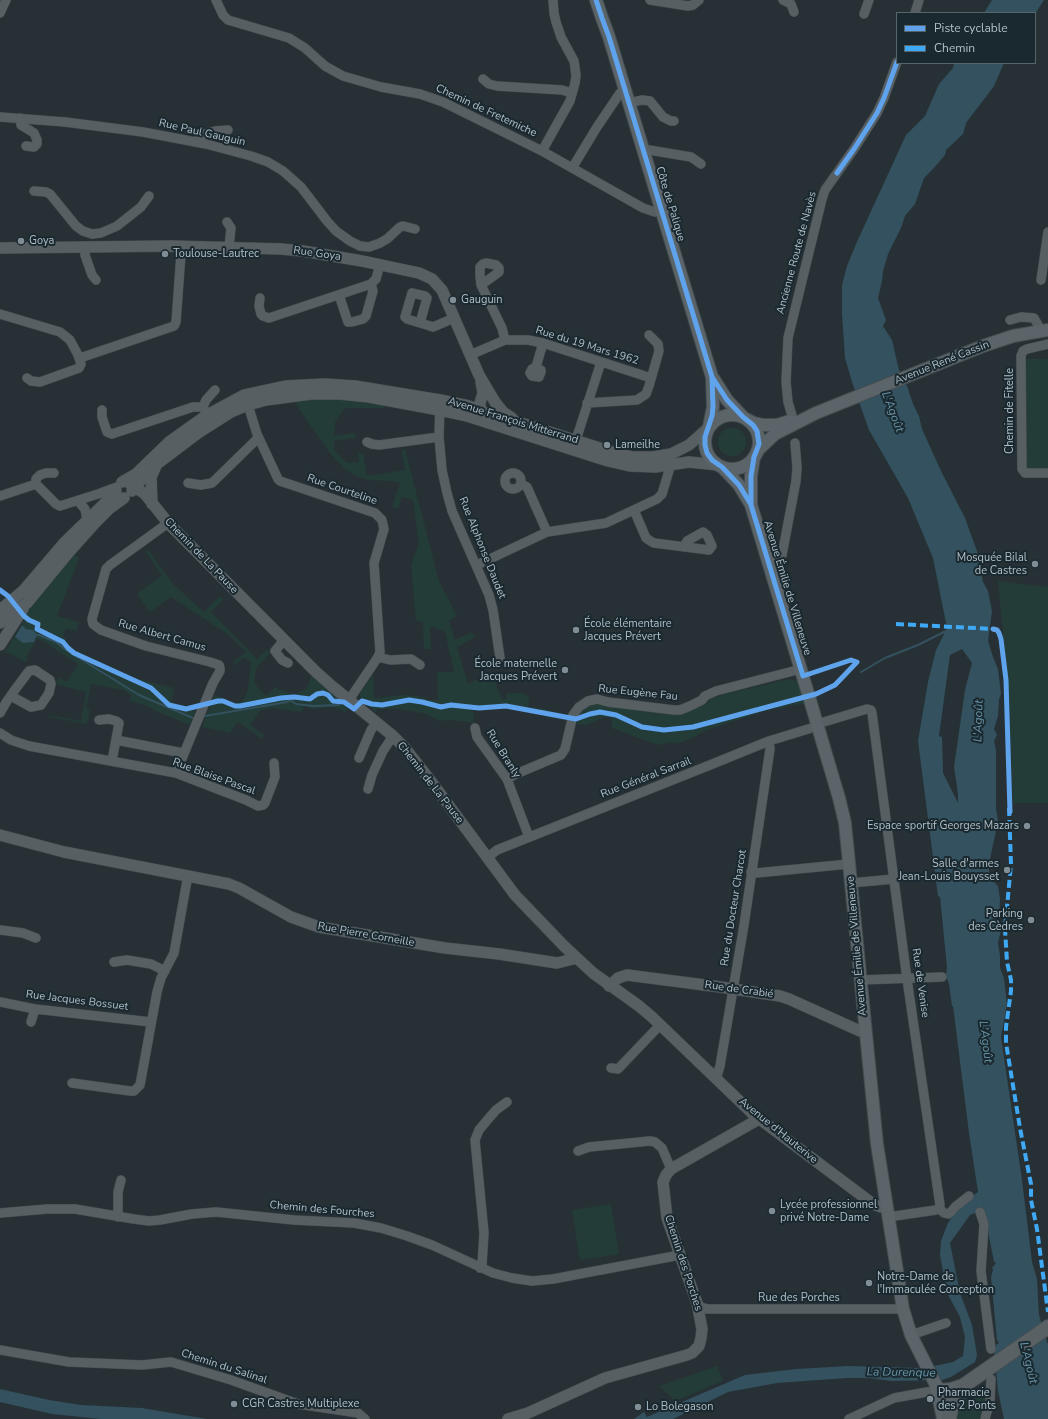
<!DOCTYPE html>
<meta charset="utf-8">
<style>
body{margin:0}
#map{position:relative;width:1048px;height:1419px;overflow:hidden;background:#273135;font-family:"Nunito Sans",sans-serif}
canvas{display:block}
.legend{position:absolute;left:896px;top:12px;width:140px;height:52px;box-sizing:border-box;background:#1a292f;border:1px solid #56656c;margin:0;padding:5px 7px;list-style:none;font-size:12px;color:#b0bfc7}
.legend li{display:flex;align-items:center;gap:8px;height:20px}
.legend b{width:20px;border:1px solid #56656c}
</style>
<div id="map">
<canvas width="1048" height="1419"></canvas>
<ul class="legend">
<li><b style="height:5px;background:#60a3ed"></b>Piste cyclable</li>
<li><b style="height:5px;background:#3fa9f5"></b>Chemin</li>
</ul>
</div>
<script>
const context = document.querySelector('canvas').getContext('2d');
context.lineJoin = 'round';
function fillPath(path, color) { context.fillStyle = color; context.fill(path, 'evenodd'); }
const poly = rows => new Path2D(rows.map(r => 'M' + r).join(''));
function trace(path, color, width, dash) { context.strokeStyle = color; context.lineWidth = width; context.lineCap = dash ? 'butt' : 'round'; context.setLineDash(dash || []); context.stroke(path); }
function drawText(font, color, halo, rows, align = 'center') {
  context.font = font + ' "Nunito Sans",sans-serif'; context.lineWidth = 4; context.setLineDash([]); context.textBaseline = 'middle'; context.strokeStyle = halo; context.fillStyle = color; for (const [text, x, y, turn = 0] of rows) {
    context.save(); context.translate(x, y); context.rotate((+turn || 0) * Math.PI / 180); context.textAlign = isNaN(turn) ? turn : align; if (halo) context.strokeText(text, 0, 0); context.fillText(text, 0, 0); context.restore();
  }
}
const green = poly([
 [1024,359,1048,359,1048,469,1025,470],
 [341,398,385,404,384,408,345,408,335,422,334,436,355,433,356,438,334,441,334,450,347,463,359,462,358,454,363,453,367,476,405,470,402,450,405,449,439,581,457,616,449,621,455,640,472,632,475,637,457,647,468,684,491,673,502,699,506,699,507,693,522,693,529,696,528,707,545,709,568,715,566,721,541,715,532,712,506,708,473,710,474,723,450,720,437,721,437,719,423,713,397,709,377,709,376,713,360,697,360,693,373,674,374,698,402,695,418,696,426,698,426,700,438,700,437,672,454,672,445,632,430,626,431,649,424,649,423,622,416,620,411,565,419,543,413,500,402,497,398,509,392,507,400,483,392,481,369,480,354,475,344,468,329,452,295,403,294,399],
 '718 442a14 14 0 1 1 28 0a14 14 0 1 1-28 0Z',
 [148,550,173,584,204,612,220,596,223,600,211,612,257,659,267,650,270,653,256,668,254,683,266,696,275,687,293,695,307,688,312,675,343,701,348,707,346,712,333,707,312,709,304,706,302,712,272,708,261,710,250,725,264,735,262,739,238,722,230,733,202,727,215,695,236,704,244,700,248,689,251,663,245,657,235,665,233,662,246,652,229,635,171,597,150,612,137,594,162,575,146,552],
 [73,553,79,558,57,616,79,622,76,631,66,628,63,636,71,648,134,678,174,688,171,702,185,707,198,703,190,725,156,711,145,705,130,701,131,695,123,690,91,684,86,709,90,710,87,724,49,717,49,715,81,721,86,692,56,684,58,677,67,682,78,664,40,639,37,639,26,657,28,659,25,662,9,653,4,653,22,625,27,611,34,601],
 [998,581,1048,587,1048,803,1013,803,1009,694],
 [790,679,798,682,804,704,792,705,779,709,776,707,707,730,690,739,678,743,672,742,658,745,612,728,611,717,604,717,587,725,577,724,581,711,587,707,592,705,598,704,678,714,690,711,713,698,725,694],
 [611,1204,619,1254,580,1260,572,1210],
 [717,1366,723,1381,675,1401,660,1386],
 [985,1387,984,1409,979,1419,954,1419,954,1410,969,1391,974,1393]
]);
const water = poly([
 [992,0,1044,0,1035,14,984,13],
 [954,63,1004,63,994,86,966,123,963,134,946,150,945,155,933,169,924,178,915,204,905,216,901,228,888,254,883,271,882,281,878,298,886,320,883,326,892,340,899,370,907,386,913,404,919,416,922,429,941,471,965,518,977,551,983,582,988,591,992,611,988,641,993,657,998,669,1001,694,999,699,998,716,994,729,997,735,994,741,996,750,996,808,998,821,989,864,989,877,998,886,1000,899,999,919,1001,930,998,943,1000,956,1000,968,1004,978,1007,1004,1001,1037,1022,1180,1032,1262,1037,1279,1039,1315,1048,1345,1048,1419,1004,1419,998,1391,994,1351,996,1345,999,1343,997,1340,991,1277,993,1270,992,1268,996,1263,994,1262,984,1210,970,1215,950,1243,960,1293,972,1325,977,1355,975,1362,951,1377,942,1380,892,1381,869,1378,847,1378,777,1383,728,1392,673,1419,634,1419,644,1412,647,1417,745,1375,796,1369,848,1366,920,1368,934,1366,953,1362,963,1356,965,1337,960,1317,947,1293,940,1255,941,1241,948,1223,953,1215,970,1198,978,1192,969,1133,953,1006,952,1006,949,984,946,975,947,967,940,897,938,896,918,741,928,682,936,650,947,628,933,558,908,498,869,430,852,382,845,358,842,314,842,285,847,266,856,244,906,135,925,116,939,84,953,68],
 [962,649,972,663,965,690,954,767,958,794,958,803,943,773,942,737,939,736,950,655],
 [22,625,26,629,33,630,37,634,34,642,23,643,15,637],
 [0,1389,49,1400,81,1405,142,1408,207,1419,101,1419,52,1414,0,1402]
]);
const stream = poly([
 [36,635,39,635,56,642,66,650,139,695,193,718],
 [861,672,885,658,918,645,946,631],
 [205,716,287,702,290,700,296,704,313,706,339,705]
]);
const minor = poly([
 [216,0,223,15,228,20,289,38,305,48,325,66,343,76,381,87,420,94,443,102,542,151,643,208,655,212,661,210],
 [650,0,688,6,693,5,699,0],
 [783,0,791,4,794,12],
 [0,13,6,0],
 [915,13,919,0],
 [864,14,869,0],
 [483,79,489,84,497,86,562,90,572,93],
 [629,103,642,100,650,101,663,117,671,121,674,121],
 [0,117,65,122,143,132,206,144,251,156,268,162,283,171,301,187,327,221,336,231,350,241,360,246,369,247,380,243,387,239,400,227,403,226,415,229],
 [20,118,21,125,34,133,37,140,37,144,34,147,26,146],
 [197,142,199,138,204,134,215,131,228,130],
 [542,151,570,101,575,83,576,75,574,61,561,37,556,22,554,13,553,0],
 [644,152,649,150,691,157,701,164],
 [574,169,574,165,597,127,620,93,625,92],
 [34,191,46,192,50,194,76,226,83,231,92,234,101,233,117,226,141,207,149,196],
 [227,222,231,228,229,247],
 [85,246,85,255,92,275,96,280],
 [1041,280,1048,232],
 [481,285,499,272,499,268,496,265,486,263,483,264,480,267,480,276,481,285,484,291,502,328,505,340],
 [339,295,348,322,352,322,363,319,366,316,373,291,371,284],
 [260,298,259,306,261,314,263,316,269,318,371,284,376,279,380,264],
 [0,314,60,332,70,340,78,355,81,364,79,368,40,382,31,381,27,378],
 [1010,320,1021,317,1034,318,1038,325,1039,331],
 [420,323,427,298,425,296,412,293,405,317,407,319,430,326,433,327,454,318],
 [1048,344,1027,349,1023,351,1021,356,1022,469,1025,473,1048,473],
 [470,355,505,340,528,340,543,343,651,378],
 [80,358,174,326,176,322,181,254,181,246],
 [536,367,541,370,541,372,539,377,532,376,530,373,532,369,536,367,543,343],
 [440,403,439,437,442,470,447,493,452,511,489,595,493,610,500,658],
 [587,403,637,400,646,394,649,386,659,351,658,344,649,335],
 [248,405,257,434,278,479,280,481,375,513,382,520,384,529,374,563,380,652,378,657,349,700],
 [203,407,206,400,215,390],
 [102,410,102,417,107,432,112,434,193,407,203,407,207,415],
 [793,419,788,402,786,382,788,338,822,199,825,190,854,149,877,113,884,98,897,62],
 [576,440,601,362],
 [367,442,372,444,379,445,439,437],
 '505 481a8 8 0 1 1 16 0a8 8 0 1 1-16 0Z',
 [188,483,201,485,212,483,255,441,259,439],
 [36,484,36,479,40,475,46,473,54,473],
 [521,484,527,487,547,532],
 [0,496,36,484,56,504,60,506,98,494,117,487],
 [78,501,85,509,87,520],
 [634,510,646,538,652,542,654,543,709,550,712,546,707,535,703,532,687,541,684,547],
 [168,523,110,565,106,569,92,619,93,624,101,630,146,646,210,662,219,665,220,668,220,671,213,683,176,773],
 [477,565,547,532,606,523,657,499,662,494,671,464],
 [769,565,777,562,782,555,796,481,797,467,795,443],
 [284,640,275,651,282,660,288,663],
 [378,657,390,660,411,659,420,665],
 [0,713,7,701,14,691,29,671,35,670,50,680,51,684,49,693,41,705,31,707,11,696],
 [99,720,109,719,116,721,119,723,112,761],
 [817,724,867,709,871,710,872,713,907,979,940,1205,939,1208,936,1210,888,1217],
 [475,728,477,737,507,779,529,837],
 [0,733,11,740,29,746,176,773,246,800,258,806,263,805,265,803,275,777,274,763],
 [116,740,183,753],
 [359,758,371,730,377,722],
 [507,779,516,774,561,755,565,749,573,715,579,707,588,701,597,699,608,702,674,710,680,710,690,706,702,700,705,696,716,691,801,669],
 [368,789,372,775,383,751,393,736],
 [487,858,497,850,710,765,769,741,818,726],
 [751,872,756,873,849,864],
 [851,883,894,879],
 [0,930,23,933,36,938],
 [114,962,127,960,151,964,165,971],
 [861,980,942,977],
 [0,1002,35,1009,151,1022],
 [31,1022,35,1009],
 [611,1068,618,1069,660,1025],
 [715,1078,717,1076,720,1066,744,925,770,749,769,741],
 [72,1083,130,1091,134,1091,140,1085,157,992,161,978,174,953,188,875],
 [578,1151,589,1147,650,1141,655,1142,662,1148,671,1169],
 [939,1208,944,1213,948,1214,951,1212,955,1207,969,1196],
 [980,1212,984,1224,981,1271,991,1349],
 [0,1213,47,1209,75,1209,134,1219,149,1221,160,1220,192,1214,216,1212,294,1220,354,1223,381,1228,407,1236,432,1245,493,1273,512,1278,532,1281,553,1279,680,1255],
 [118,1217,118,1192,121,1180],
 [480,1268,482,1265,484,1233,475,1140,479,1130,484,1124,496,1110,507,1102],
 [697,1303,701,1307,707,1309,903,1309],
 [911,1335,946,1323],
 [0,1350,69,1362,142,1365,171,1362,231,1380,298,1404,358,1413,365,1419],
 [849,1419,894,1398,938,1390],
 [985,1419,990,1401,991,1379]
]);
const tertiary = poly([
 [0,248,172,246,281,249,303,251,362,261,419,273,432,279,442,290,479,375,495,402,503,412,512,418],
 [481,382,483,393,480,403,480,411,483,417],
 [122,482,136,474,169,442,207,415,244,395,262,391,286,386,325,384,355,386,440,400,469,406,489,414,521,423,612,452,633,457,653,457,671,454,689,445,707,429],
 [130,484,145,494,168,523,315,671,333,687,393,736,404,747,430,780,515,895,564,946,593,973,639,1006,652,1017,753,1114,873,1204,881,1207,886,1206],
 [132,491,147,473,157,464,198,433,231,412,248,405,266,400,311,394,340,394,369,397,439,410,467,416,608,461,630,466,655,467,689,462,718,465],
 [152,504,151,477,156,466],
 [0,610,23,591,64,543,105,503,116,491],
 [0,623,27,603,69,552,95,523,110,508,124,498],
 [0,645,23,609],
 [0,835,64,852,229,884,239,888,291,917,319,927,445,948,499,954,557,963,573,959,575,956],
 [609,986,618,978,627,975,720,987,780,996,789,999,860,1031,865,1031],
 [508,1419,528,1413,605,1378,687,1355,692,1353,699,1346,701,1338,702,1329,697,1303,667,1218,663,1182,666,1175,671,1169,759,1119]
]);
const secondary = poly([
 [596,0,602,18,609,37,712,377,713,407,709,427],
 [713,378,727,400,743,417],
 '705 442a27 27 0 1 1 54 0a27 27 0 1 1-54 0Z',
 [748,420,754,423,763,425,777,425,790,421],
 [757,451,775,434,816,413,983,346,1013,336,1048,330],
 [754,457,751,476,751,505,810,700,839,798,845,823,877,1144,903,1309,911,1335,936,1385,943,1419],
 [722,467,739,485,750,503],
 [938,1390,951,1389,966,1384]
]);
const primary = poly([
 [949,1419,952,1403,966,1384,1048,1327]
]);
const quiet = poly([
 [896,624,993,629,996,630],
 [1009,808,1011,864,1005,929,1007,962,1011,980,1011,991,1006,1027,1006,1043,1020,1128,1031,1184,1031,1200,1037,1229,1048,1312]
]);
const cycleway = poly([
 [596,0,602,18,609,37,712,377,713,407,712,416,705,437,705,445,707,453,712,460,722,467,739,485,750,503],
 [837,173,854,149,877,113,884,98,897,62],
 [0,590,8,596,24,616,29,620,38,624,37,629,63,642,68,648,74,653,151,688,169,705,186,709,218,701,223,701,235,706,240,706,281,698,294,697,310,699,317,694,323,693,328,695,333,701,344,702,354,709,362,701,372,704,382,705,409,700,422,702,441,707,451,705,479,708,506,706,576,719,590,714,600,712,616,715,642,727,664,730,693,727,816,694,835,685,857,662,851,660,803,676,751,505,751,476,754,457,759,444,757,431,753,425,743,417,727,400,712,377],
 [993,629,997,630,999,633,1001,639,1006,680,1010,812]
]);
const markers = [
 [21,241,4,"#808d94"],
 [165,254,4,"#808d94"],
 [453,300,4,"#808d94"],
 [607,445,4,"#808d94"],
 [1035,564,4,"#808d94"],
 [576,630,4,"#808d94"],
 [565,670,4,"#808d94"],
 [1027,826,4,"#808d94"],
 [1007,870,4,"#808d94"],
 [1031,920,4,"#808d94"],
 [772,1211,4,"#808d94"],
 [869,1283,4,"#808d94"],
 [930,1399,4,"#808d94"],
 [234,1404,4,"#808d94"],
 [638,1407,4,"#808d94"]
];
const streetNames = [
 ["Chemin de Fretemiche",486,111,25],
 ["Rue Paul Gauguin",202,133,13],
 ["Côte de Palique",670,204,73],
 ["Ancienne Route de Navès",797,253,-75],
 ["Rue Goya",317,254,8],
 ["Rue du 19 Mars 1962",587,346,17],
 ["Avenue René Cassin",942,363,-22],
 ["Chemin de Fitelle",1010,411,-90],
 ["Avenue François Mitterrand",513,421,17],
 ["Rue Courteline",342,490,19],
 ["Rue Alphonse Daudet",482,548,68],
 ["Chemin de La Pause",201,556,46],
 ["Avenue Émilie de Villeneuve",787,588,73],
 ["Rue Albert Camus",162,636,16],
 ["Rue Eugène Fau",638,693,6],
 ["Rue Branly",503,754,58],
 ["Rue Blaise Pascal",214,777,20],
 ["Rue Général Sarrail",646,778,-21],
 ["Chemin de La Pause",430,783,52],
 ["Rue du Docteur Charcot",734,908,-81],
 ["Rue Pierre Corneille",366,935,10],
 ["Avenue Émilie de Villeneuve",857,946,-95],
 ["Rue de Venise",920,983,82],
 ["Rue de Crabié",739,990,8],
 ["Rue Jacques Bossuet",77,1001,7],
 ["Avenue d'Hauterive",778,1131,39],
 ["Chemin des Fourches",322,1210,5],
 ["Chemin des Porches",683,1263,72],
 ["Rue des Porches",799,1298],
 ["Chemin du Salinal",224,1367,18]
];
const poiNames = [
 ["Goya",29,241],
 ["Toulouse-Lautrec",173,254],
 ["Gauguin",461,300],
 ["Lameilhe",615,445],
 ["Mosquée Bilal",1027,558,"right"],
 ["de Castres",1027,571,"right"],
 ["École élémentaire",584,624],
 ["Jacques Prévert",584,637],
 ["École maternelle",557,664,"right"],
 ["Jacques Prévert",557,677,"right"],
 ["Espace sportif Georges Mazars",1019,826,"right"],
 ["Salle d'armes",999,864,"right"],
 ["Jean-Louis Bouysset",999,877,"right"],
 ["Parking",1023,914,"right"],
 ["des Cèdres",1023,927,"right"],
 ["Lycée professionnel",780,1205],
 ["privé Notre-Dame",780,1218],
 ["Notre-Dame de",877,1277],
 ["l'Immaculée Conception",877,1290],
 ["Pharmacie",938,1393],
 ["des 2 Ponts",938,1406],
 ["CGR Castres Multiplexe",242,1404],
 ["Lo Bolegason",646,1407]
];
const waterNames = [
 ["L'Agoût",892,412,69],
 ["L'Agoût",979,721,-88],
 ["L'Agoût",985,1042,83],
 ["L'Agoût",1028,1363,76],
 ["La Durenque",901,1373,1]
];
fillPath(green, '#243c38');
fillPath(water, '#33515e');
trace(stream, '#33515e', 2);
trace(minor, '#454c50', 10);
trace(tertiary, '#454c50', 12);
trace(secondary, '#454c50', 14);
trace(primary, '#444d52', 16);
trace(minor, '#575f63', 9);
trace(tertiary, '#575f63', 11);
trace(secondary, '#5b6468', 12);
trace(primary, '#596165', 14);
trace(quiet, '#3fa9f5', 4, [8, 4]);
trace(cycleway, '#60a3ed', 5);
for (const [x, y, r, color] of markers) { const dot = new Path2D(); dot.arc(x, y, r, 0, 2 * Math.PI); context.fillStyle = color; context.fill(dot); trace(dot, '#1a292f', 1.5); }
drawText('11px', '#b0bfc7', '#1a292f', streetNames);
drawText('11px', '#b0bfc7', '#1a292f', poiNames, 'left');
drawText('italic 12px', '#6794a7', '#1a292f', waterNames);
</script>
